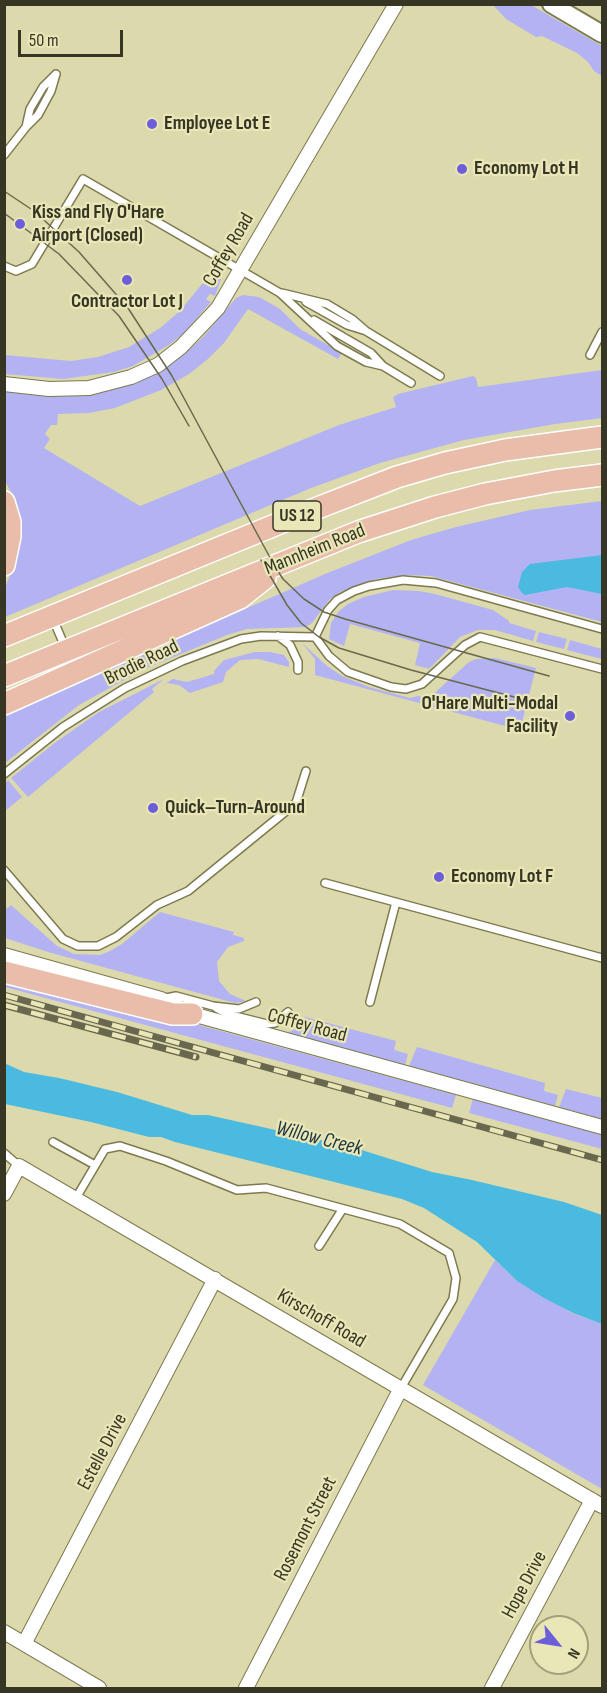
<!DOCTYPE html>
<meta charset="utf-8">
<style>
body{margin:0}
#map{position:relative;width:607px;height:1693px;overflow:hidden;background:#dcd9ac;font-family:"Sofia Sans Condensed",sans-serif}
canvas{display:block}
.frame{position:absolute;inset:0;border:6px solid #373624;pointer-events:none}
.north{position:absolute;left:529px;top:1615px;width:60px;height:60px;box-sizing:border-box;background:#e9e6b8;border:2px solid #a2a07d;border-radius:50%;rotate:120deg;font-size:16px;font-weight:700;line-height:24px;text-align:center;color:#373624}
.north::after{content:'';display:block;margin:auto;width:21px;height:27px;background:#6c5ed8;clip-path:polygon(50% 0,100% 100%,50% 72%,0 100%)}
.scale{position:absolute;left:18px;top:30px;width:105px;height:27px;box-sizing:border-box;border:3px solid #373624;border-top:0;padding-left:8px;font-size:18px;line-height:21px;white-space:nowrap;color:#373624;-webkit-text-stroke:4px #e9e6b8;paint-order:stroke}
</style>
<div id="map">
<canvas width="607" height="1693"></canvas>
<div class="frame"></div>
<div class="north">N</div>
<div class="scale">50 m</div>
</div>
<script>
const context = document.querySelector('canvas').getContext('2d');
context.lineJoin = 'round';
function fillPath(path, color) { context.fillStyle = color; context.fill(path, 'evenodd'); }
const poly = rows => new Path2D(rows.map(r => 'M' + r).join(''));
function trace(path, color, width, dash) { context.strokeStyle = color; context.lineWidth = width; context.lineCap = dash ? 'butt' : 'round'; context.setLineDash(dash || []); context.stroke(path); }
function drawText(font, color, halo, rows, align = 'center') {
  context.font = font + ' "Sofia Sans Condensed",sans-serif'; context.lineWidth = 4.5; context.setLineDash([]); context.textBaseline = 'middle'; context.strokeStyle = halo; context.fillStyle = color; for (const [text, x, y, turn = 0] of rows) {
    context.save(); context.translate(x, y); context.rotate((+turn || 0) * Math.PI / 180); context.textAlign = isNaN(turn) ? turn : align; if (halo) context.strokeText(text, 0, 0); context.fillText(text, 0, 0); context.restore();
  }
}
const green = poly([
 [493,5,531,5,602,46,602,76,594,71,588,62,577,53,542,36,536,37,506,19],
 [221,279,215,296,210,294,206,299,211,302,184,333,169,345,133,366,114,372,63,379,5,374,5,355,71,361,98,357,129,347,160,328,180,311,202,284,212,280],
 [243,295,259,297,280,309,300,329,342,353,338,359,248,309,224,343,208,359,189,374,161,390,115,408,89,413,58,414,57,425,51,425,45,434,50,439,44,448,140,506,339,425,396,407,393,397,398,394,473,376,476,378,478,387,602,370,602,418,555,424,464,440,380,463,311,488,5,617,5,587,12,571,17,511,13,496,5,481,5,391,72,396,107,391,140,381,176,360,189,350,204,336,236,298],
 [602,501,602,622,431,576,405,575,376,579,340,592,329,600,312,623,306,627,247,629,227,635,142,670,79,705,5,763,5,714,325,574,411,540,456,527,530,510],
 [393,590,419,591,435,594,493,610,509,621,509,623,536,631,533,641,495,630,478,630,460,637,429,669,415,665,420,643,350,624,344,646,329,639,331,623,339,611,348,604,364,597],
 [539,632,567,639,564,649,536,642],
 [570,640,602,649,602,659,567,650],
 [302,643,327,666,342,676,369,687,410,698,418,696,429,698,469,662,476,659,495,658,536,668,520,730,315,675,315,659],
 [255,652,270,652,284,655,289,662,289,667,258,659,240,660,226,672,223,682,190,693,179,685,167,683,161,686,173,679,187,682,214,674,214,671,224,660],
 [164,679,152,689,154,692,28,797,11,778,56,742,99,712],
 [8,780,22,797,5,811,5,784],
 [11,905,57,946,74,954,100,955,110,951,122,944,160,912,234,932,233,935,244,938,244,941,228,947,217,962,219,981,230,994,246,1001,235,1003,48,952,5,938,5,910],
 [4,979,129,1006,456,1095,452,1108,5,987],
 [305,1017,396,1041,394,1050,408,1054,405,1065,287,1033,299,1027],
 [417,1047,545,1083,544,1091,558,1095,555,1106,409,1066],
 [566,1089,602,1098,602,1119,559,1107],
 [473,1099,602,1135,602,1149,469,1113],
 [495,1260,517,1281,572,1313,602,1324,602,1489,423,1385]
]);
const water = poly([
 [602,555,602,594,567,587,525,595,522,593,518,587,522,572,530,564],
 [4,1063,24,1072,59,1078,117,1092,192,1115,208,1115,352,1147,432,1172,472,1180,564,1202,602,1215,602,1324,573,1313,544,1298,517,1281,477,1242,424,1208,402,1199,175,1142,161,1137,149,1137,91,1122,5,1104]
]);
const service = poly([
 [26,127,30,109,43,87,55,75],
 [4,155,26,127,38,115,51,91,56,74],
 [4,266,16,271,32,264,83,179,280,293,337,346,366,362,383,366],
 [282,293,327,304,352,319,366,331,440,376],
 [306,302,347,325,363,330],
 [314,320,371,353,383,366,411,383],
 [590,355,602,332],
 [53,619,65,647],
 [278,636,290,645,298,662,298,670],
 [315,637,329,656,348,672,391,687,406,689,422,684,465,645,480,637,602,669],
 [315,637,328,610,337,600,354,591,369,586,403,580,436,583,602,629],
 [4,774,63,727,101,703,125,688,182,661,241,639,261,636,315,637],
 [4,870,63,939,78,946,98,946,116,937,157,905,188,891,296,803,306,771],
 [325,883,602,958],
 [166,998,176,996,213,1006,239,1009,256,1002],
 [370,1002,396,902],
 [216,1008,227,1014,267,1024,275,1023,288,1012],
 [53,1142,95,1165],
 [4,1153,19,1166],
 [76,1198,105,1149,120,1146,166,1161,237,1190,266,1188,400,1224,449,1253,456,1278,453,1299,401,1388],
 [319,1246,342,1210]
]);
const minor = poly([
 [4,384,49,389,89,388,131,377,158,365,181,347,218,308,396,4],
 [4,955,161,999,192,1014,602,1127],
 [4,1194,19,1166,602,1506],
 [4,1632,99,1688],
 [24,1644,215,1279],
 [246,1688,401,1388],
 [492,1688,592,1500]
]);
const tertiary = poly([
 [551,4,602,34]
]);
const primary = poly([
 [4,502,10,522,10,536,4,565],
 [4,636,297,516,397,477,445,463,505,450,602,437],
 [4,676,358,532,435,507,485,494,554,481,602,475],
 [4,704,240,598,265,578],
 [4,972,173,1014,192,1014]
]);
const tram = poly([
 [4,191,34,211,79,252,128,308,172,376,274,565,283,579,304,599,324,612,345,619,549,676],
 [4,213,59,254,119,316,162,379,189,426],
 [261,560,287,605,301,623,319,637,339,648,411,670,541,704]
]);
const rail = poly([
 [4,995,602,1160],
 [4,1005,196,1057]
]);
const markers = [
 [152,124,6,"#6c5ed8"],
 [462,169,6,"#6c5ed8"],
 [20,224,6,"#6c5ed8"],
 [127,280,6,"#6c5ed8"],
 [570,716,6,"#6c5ed8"],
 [153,808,6,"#6c5ed8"],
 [439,877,6,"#6c5ed8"]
];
const shields = [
 [297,516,48]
];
const shieldNames = [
 ["US 12",297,516]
];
const poiNames = [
 ["Employee Lot E",164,124],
 ["Economy Lot H",474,169],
 ["Kiss and Fly O'Hare",32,213],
 ["Airport (Closed)",32,236],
 ["Contractor Lot J",127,302,"center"],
 ["O'Hare Multi-Modal",558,704,"right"],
 ["Facility",558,727,"right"],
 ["Quick–Turn-Around",165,808],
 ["Economy Lot F",451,877]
];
const streetNames = [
 ["Coffey Road",229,250,-60],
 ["Mannheim Road",315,550,-22],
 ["Brodie Road",142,663,-26],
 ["Coffey Road",307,1026,15],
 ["Kirschoff Road",321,1319,30],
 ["Estelle Drive",103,1452,-62],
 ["Rosemont Street",306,1529,-63],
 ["Hope Drive",525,1585,-62]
];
const waterNames = [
 ["Willow Creek",319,1139,14]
];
fillPath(green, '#b3b3f3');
fillPath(water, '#4bbae0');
trace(service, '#7d7a50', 10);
trace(minor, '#7d7a50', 16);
trace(tertiary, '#7d7a50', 20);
trace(primary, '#fff', 24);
trace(service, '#fff', 7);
trace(minor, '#fff', 14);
trace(tertiary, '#fff', 16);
trace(primary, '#e9bdaa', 21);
trace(tram, '#69684e', 1.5);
trace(rail, '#69684e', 7);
trace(rail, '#e9e6b8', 4.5, [14]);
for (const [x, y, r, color] of markers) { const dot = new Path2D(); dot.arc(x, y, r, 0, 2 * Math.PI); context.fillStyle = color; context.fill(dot); trace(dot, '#e9e6b8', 2); }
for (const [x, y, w] of shields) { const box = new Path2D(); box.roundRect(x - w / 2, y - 15, w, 30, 4.5); context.fillStyle = '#e9e6b8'; context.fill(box); trace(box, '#373624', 1.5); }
drawText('bold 18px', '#373624', null, shieldNames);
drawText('bold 20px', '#373624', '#e9e6b8', poiNames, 'left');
drawText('20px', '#373624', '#e9e6b8', streetNames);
drawText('italic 21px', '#1d353f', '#e9e6b8', waterNames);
</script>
